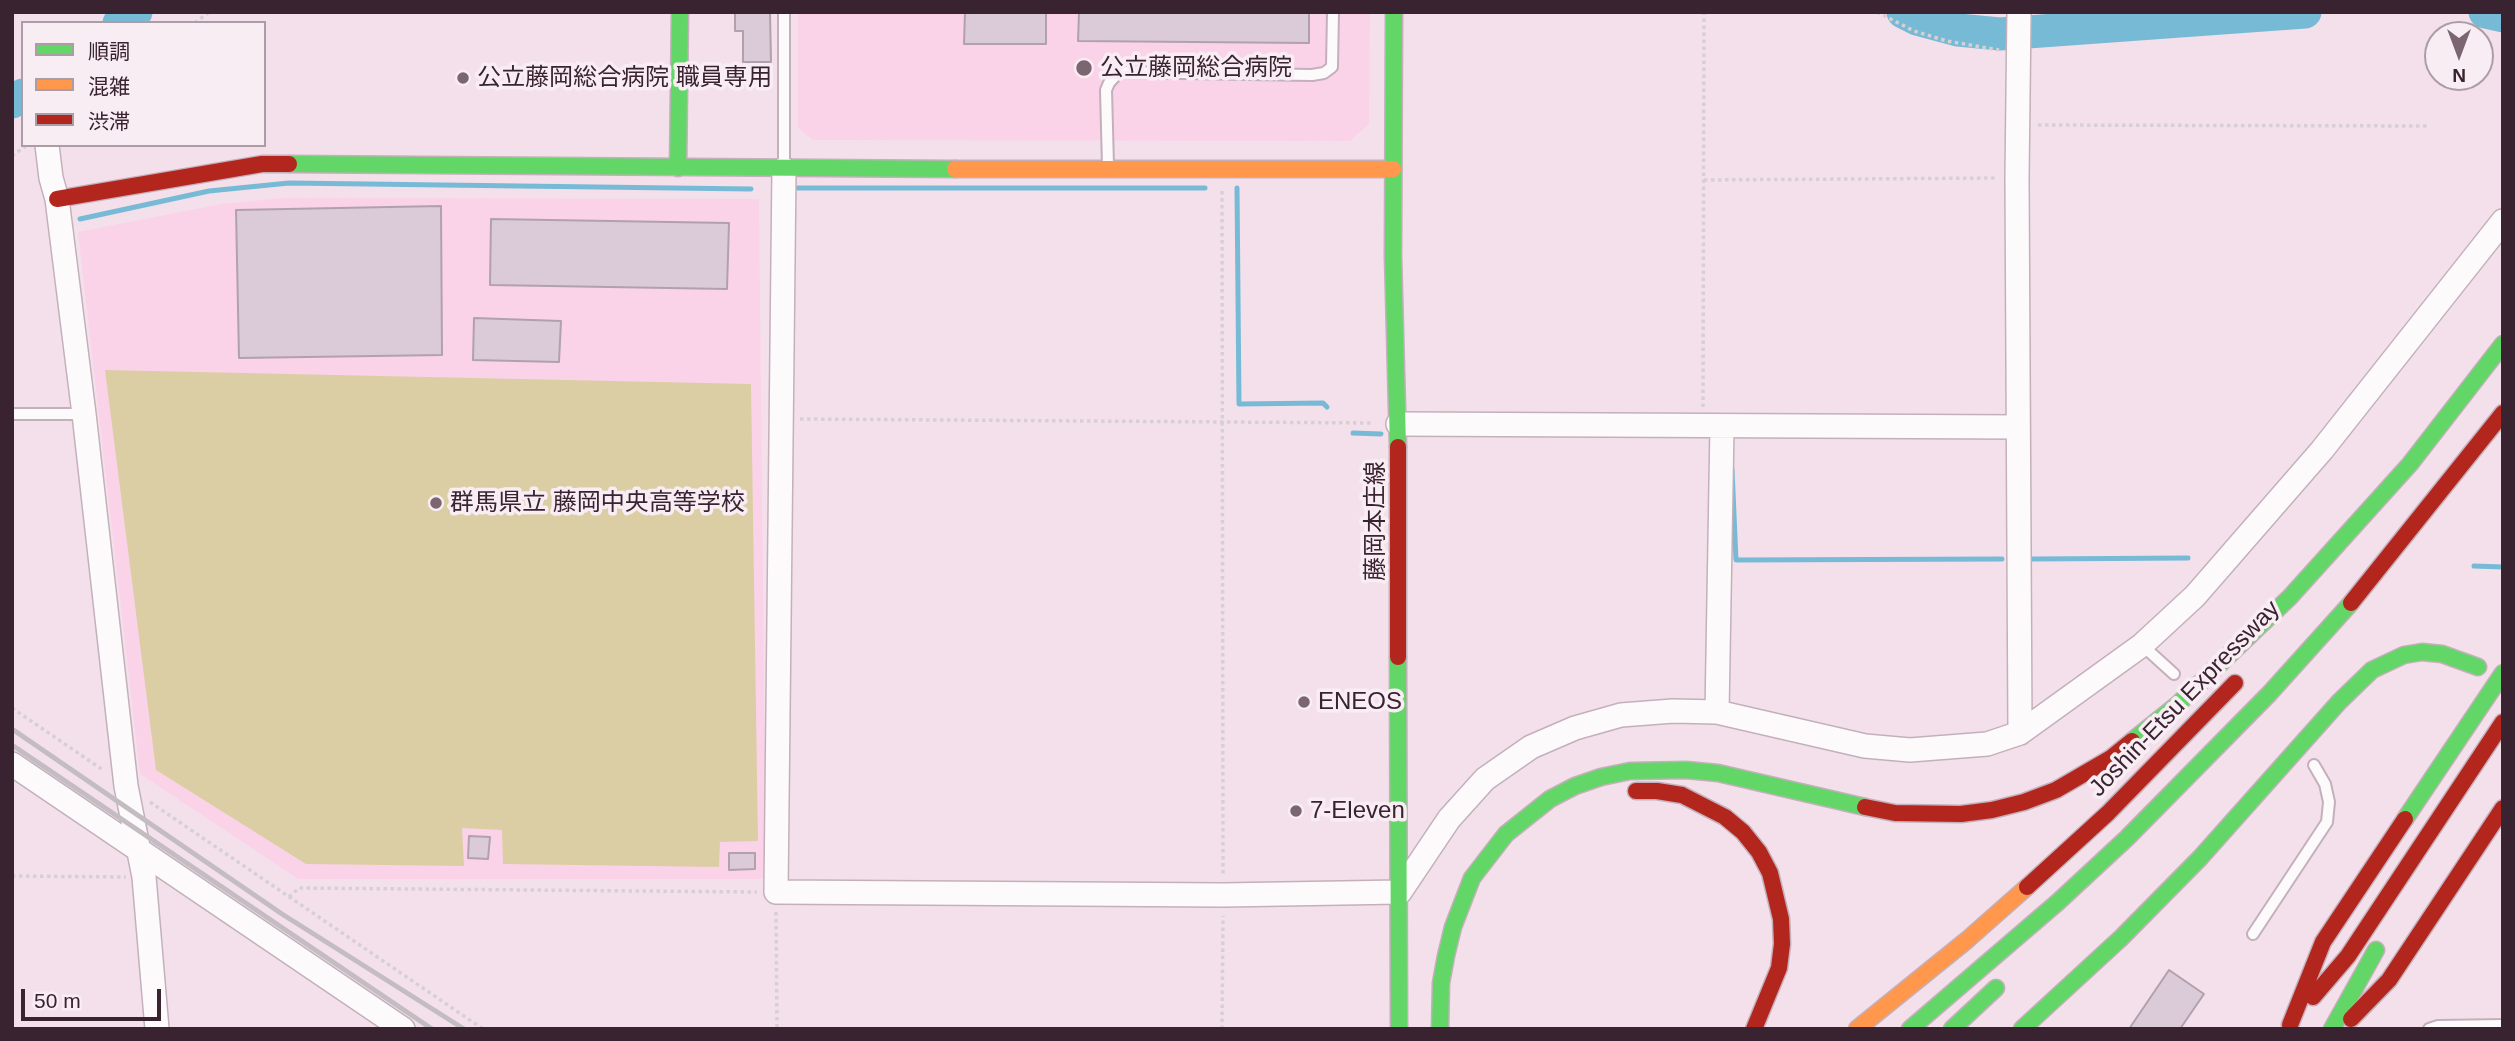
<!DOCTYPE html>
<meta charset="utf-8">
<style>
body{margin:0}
#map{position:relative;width:2515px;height:1041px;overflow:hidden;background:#f4e0eb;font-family:Arial,"Noto Sans JP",sans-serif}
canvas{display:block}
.frame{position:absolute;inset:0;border:14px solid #392330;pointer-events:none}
.legend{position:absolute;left:21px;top:21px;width:245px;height:126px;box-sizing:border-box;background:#f9edf4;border:2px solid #ac9ca6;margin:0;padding:9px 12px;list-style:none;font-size:21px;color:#392330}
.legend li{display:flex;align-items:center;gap:14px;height:35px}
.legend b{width:35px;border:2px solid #ac9ca6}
.north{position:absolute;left:2424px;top:21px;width:70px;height:70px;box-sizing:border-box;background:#f9edf4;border:2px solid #ac9ca6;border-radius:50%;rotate:180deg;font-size:19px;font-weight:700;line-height:28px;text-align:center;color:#392330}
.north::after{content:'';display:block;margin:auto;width:24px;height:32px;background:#7a6571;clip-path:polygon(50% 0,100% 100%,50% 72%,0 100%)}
.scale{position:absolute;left:21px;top:989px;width:140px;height:32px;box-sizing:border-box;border:4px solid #392330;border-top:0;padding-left:9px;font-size:21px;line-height:24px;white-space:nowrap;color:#392330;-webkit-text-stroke:5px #f9edf4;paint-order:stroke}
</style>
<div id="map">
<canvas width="2515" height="1041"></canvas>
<div class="frame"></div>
<ul class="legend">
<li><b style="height:9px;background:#63d668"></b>順調</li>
<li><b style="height:9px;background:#ff974d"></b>混雑</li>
<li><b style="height:9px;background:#b3261e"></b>渋滞</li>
</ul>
<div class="north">N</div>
<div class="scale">50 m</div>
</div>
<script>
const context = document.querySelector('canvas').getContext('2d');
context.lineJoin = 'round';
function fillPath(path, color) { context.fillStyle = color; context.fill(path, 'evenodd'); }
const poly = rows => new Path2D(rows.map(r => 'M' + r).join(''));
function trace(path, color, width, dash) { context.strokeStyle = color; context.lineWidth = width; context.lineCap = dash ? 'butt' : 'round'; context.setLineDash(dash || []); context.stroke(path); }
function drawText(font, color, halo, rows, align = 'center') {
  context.font = font + ' Arial,"Noto Sans JP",sans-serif'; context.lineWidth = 7; context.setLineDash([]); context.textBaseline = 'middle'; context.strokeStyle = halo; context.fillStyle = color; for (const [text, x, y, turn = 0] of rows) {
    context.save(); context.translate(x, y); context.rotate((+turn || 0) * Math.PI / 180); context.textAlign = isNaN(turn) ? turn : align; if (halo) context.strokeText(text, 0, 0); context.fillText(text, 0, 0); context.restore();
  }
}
const built = poly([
 [798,12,1370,12,1369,124,1350,141,813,140,798,128],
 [284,198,759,199,766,879,298,879,140,774,78,232,221,204]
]);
const green = poly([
 [105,370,751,384,758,841,720,842,719,867,503,864,502,830,462,828,464,866,306,864,156,770]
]);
const stream = poly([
 [111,23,111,12],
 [791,188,1205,188],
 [1237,188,1239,404,1323,403,1327,407],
 [80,219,209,191,289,183,751,189],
 [1353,433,1381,434],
 [1732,469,1736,560,2002,559],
 [2032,559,2188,558],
 [2474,566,2503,567]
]);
const river = poly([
 [1903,12,1917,19,1958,30,2000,34,2305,12],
 [2485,12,2503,16],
 [119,23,136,12],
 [12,102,23,95]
]);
const building = poly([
 [735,12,770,12,771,62,743,62,743,31,735,31,735,12],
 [965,12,1046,12,1046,44,964,44,965,12],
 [1079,12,1309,12,1309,43,1078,41,1079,12],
 [441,206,442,355,239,358,236,210,441,206],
 [491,219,729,223,727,289,490,285,491,219],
 [474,318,561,321,559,362,473,360,474,318],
 [469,836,490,837,488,859,468,858,469,836],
 [729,853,755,853,755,869,729,870,729,853],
 [2169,970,2204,994,2180,1029,2129,1029,2169,970]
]);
const path = poly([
 [1877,12,1914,31,1947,41,1999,50],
 [195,23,209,12],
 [2038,125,2427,126],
 [12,156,27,145],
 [1704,180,1997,178],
 [1222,191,1223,877],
 [1703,407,1704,12],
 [800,419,1373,423],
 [12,708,103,770],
 [150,802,483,1029],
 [12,876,126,877],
 [289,897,299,888,757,892],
 [776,912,777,1029],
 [1222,1029,1223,916]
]);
const lane = poly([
 [1108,166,1106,90,1109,83,1119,72,1312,75,1324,73,1332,67,1333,12],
 [784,167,784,12],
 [12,414,84,414],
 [2142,645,2174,674],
 [2253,934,2327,822,2329,802,2325,784,2314,765],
 [2429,1029,2438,1026,2503,1025]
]);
const street = poly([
 [2019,12,2017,178,2020,733],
 [47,145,51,178,57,199,84,414,126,786,144,877,157,1029],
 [784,169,776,892,1223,895,1400,892,1449,819,1485,779,1531,747,1575,728,1621,715,1673,711,1717,712,1865,746,1910,750,1987,744,2020,733,2142,645,2195,596,2322,450,2503,221],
 [1398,424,2018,427],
 [1717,712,1722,427],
 [12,764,403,1029]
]);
const fast = poly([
 [1394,12,1393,256,1398,447],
 [289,164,955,169],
 [678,168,680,12],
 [1398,657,1399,1029],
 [2132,741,2177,705,2290,597,2410,464,2503,344],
 [2405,819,2503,673],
 [1440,1029,1441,983,1446,956,1453,927,1472,878,1506,834,1550,799,1575,786,1601,777,1630,771,1686,770,1718,773,1865,807],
 [1910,1029,2058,902,2127,838,2269,694,2351,603],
 [1952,1029,1996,988],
 [2022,1029,2121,938,2200,858,2339,702,2372,670,2404,655,2422,652,2442,654,2478,667],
 [2332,1029,2376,950]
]);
const slow = poly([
 [955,169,1393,169],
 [1857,1029,1967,940,2027,887]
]);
const jam = poly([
 [57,199,262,164,289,164],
 [1398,447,1398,657],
 [2351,603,2503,413],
 [1636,791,1657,791,1682,795,1725,817,1743,832,1759,852,1770,873,1781,919,1782,944,1779,968,1754,1029],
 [1865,807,1895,813,1961,814,1992,810,2024,802,2056,790,2111,758,2132,741],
 [2027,887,2108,813,2235,683],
 [2313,997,2348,956,2503,722],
 [2351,1019,2389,980,2503,808],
 [2290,1025,2323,942,2405,819]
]);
const rail = poly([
 [12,729,282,914,464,1029],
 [12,745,432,1029]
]);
const markers = [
 [1084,68,9,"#7a6571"],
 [463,78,7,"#7a6571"],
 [436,503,7,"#7a6571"],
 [1304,702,7,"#7a6571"],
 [1296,811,7,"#7a6571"]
];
const poiNames = [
 ["公立藤岡総合病院",1100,68],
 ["公立藤岡総合病院 職員専用",477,78],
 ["群馬県立 藤岡中央高等学校",450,503],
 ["ENEOS",1318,702],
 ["7-Eleven",1310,811]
];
const streetNames = [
 ["藤岡本庄線",1376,521,-90],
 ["Joshin-Etsu Expressway",2185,699,-46]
];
fillPath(built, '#fad3e9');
fillPath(green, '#dccea4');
trace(stream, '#77bad5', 5);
trace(river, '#77bad5', 33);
fillPath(building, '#dbcad8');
trace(building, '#b1a1ad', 2);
trace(lane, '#c3b0bb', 14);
trace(street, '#c3b0bb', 26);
trace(fast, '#c3b0bb', 19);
trace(slow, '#c3b0bb', 19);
trace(jam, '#c3b0bb', 19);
trace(path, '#d6d0d3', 3.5, [3.5, 3.5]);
trace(lane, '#fdfafc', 10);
trace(street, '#fdfafc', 23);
trace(fast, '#63d668', 16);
trace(slow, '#ff974d', 16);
trace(jam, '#b3261e', 16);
trace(rail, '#c3bcc0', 5);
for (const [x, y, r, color] of markers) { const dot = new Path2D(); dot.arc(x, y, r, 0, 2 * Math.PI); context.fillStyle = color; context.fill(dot); trace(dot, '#f9edf4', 2.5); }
drawText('24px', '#392330', '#f9edf4', poiNames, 'left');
drawText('24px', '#392330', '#f9edf4', streetNames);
</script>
